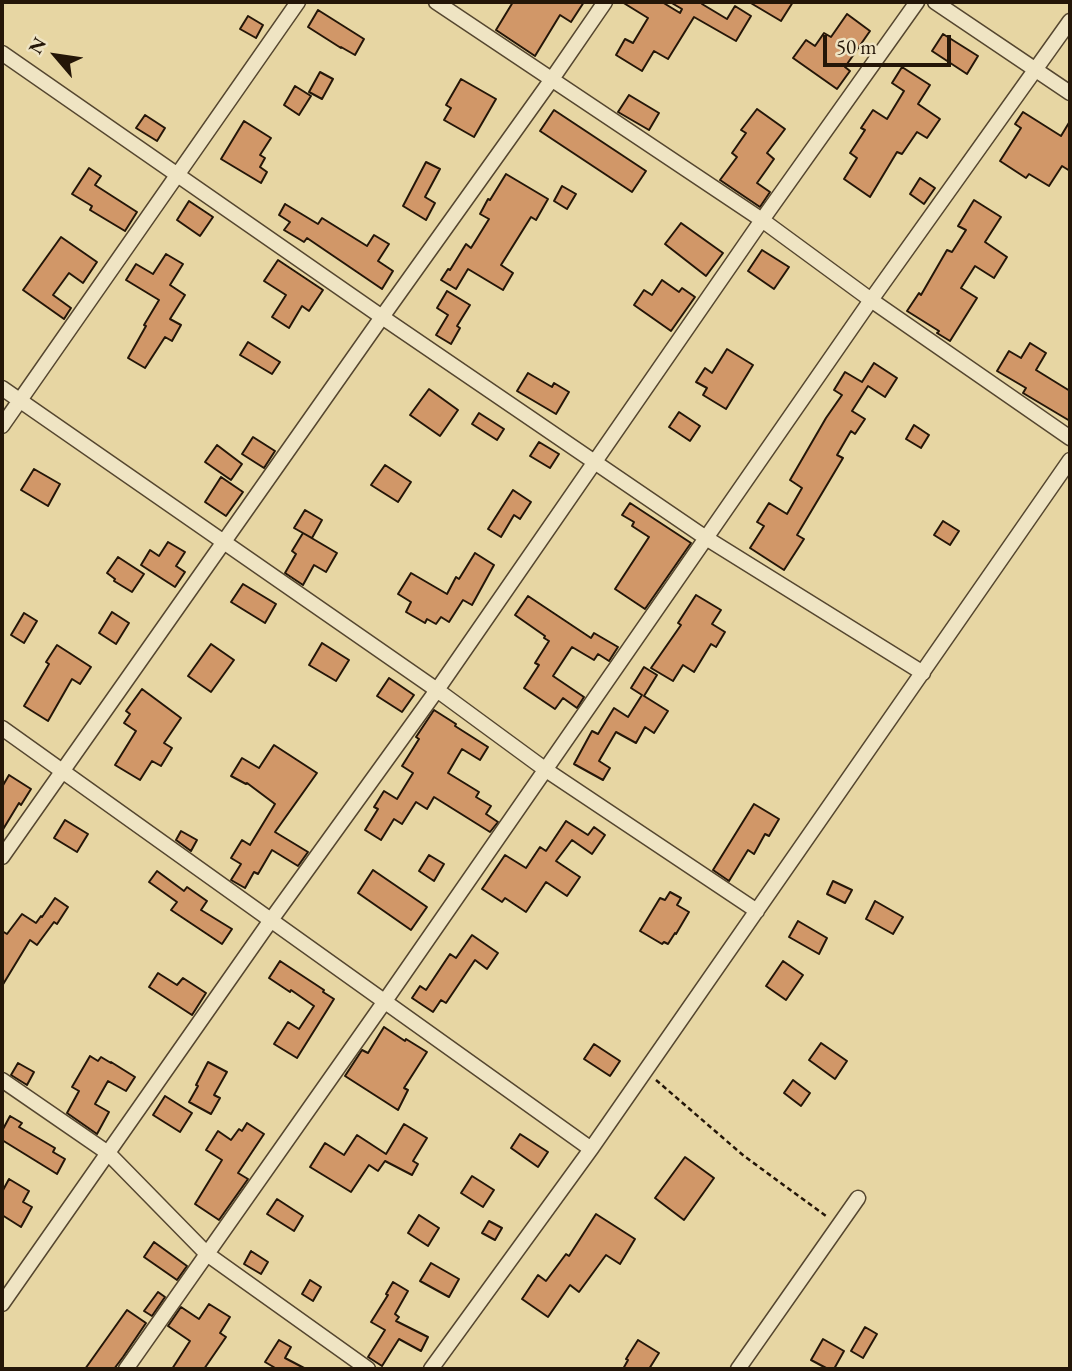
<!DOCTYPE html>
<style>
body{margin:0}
#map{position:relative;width:1072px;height:1371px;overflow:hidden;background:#e7d6a3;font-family:"EB Garamond",serif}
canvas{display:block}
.frame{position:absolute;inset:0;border:4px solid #241608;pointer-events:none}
.north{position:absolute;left:21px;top:21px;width:70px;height:70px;-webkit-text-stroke:5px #efe4c3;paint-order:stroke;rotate:299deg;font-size:19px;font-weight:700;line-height:28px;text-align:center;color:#241608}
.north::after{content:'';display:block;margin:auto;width:24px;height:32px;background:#241608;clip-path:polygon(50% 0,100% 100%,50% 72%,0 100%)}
.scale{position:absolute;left:823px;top:35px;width:128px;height:32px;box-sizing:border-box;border:4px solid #241608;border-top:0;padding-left:9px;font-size:21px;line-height:24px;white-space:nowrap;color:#241608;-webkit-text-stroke:5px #efe4c3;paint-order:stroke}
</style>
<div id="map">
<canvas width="1072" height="1371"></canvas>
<div class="frame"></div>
<div class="north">N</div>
<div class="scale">50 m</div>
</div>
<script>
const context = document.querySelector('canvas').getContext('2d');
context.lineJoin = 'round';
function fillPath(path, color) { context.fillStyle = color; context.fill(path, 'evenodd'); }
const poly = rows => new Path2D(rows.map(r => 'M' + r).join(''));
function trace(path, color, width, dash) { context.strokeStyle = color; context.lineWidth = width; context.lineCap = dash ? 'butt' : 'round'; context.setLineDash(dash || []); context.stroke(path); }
const building = poly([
 [513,2,584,2,571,22,560,15,535,56,496,30,513,2],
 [622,2,662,2,680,13,682,9,670,2,703,2,702,4,727,19,735,6,751,16,736,41,694,17,668,59,654,51,642,71,616,55,625,39,633,43,648,18,622,2],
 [749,2,793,2,781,21,749,2],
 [318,10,364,39,355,55,341,47,341,48,308,27,318,10],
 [847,14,870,31,845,67,850,71,837,89,793,58,806,40,815,46,824,33,831,37,847,14],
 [248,16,263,25,256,38,240,29,248,16],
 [943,34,978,56,967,74,932,51,943,34],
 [902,67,930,85,918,104,940,119,927,138,917,132,902,154,897,152,870,197,844,179,857,158,850,153,865,130,861,128,873,110,887,119,904,91,892,83,902,67],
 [320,72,333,79,322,99,309,92,320,72],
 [461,79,496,99,474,137,444,120,451,108,446,105,461,79],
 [295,86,311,96,299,115,284,105,295,86],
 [629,95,659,113,649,130,618,112,629,95],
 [757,109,785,129,767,153,774,159,757,183,770,192,760,207,720,180,737,157,732,153,746,133,741,130,757,109],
 [554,110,646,171,632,192,540,131,554,110],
 [1023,112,1061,136,1070,121,1070,171,1062,166,1049,186,1029,174,1026,178,1000,161,1021,128,1015,124,1023,112],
 [145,115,165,128,157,141,136,128,145,115],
 [244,121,271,138,260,155,265,158,260,167,267,172,261,183,221,159,244,121],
 [426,162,440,169,425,197,435,203,426,220,403,206,426,162],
 [89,168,101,176,95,185,137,212,125,231,90,210,92,206,72,194,89,168],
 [506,174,548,199,536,220,531,217,501,265,513,273,503,290,468,269,456,289,441,280,448,269,450,270,466,244,471,248,489,219,480,214,488,199,490,200,506,174],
 [920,178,935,188,924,204,910,194,920,178],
 [562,186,576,194,567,209,554,201,562,186],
 [974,200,1001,217,985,242,1007,257,994,278,975,266,961,288,977,298,950,341,937,333,939,331,907,311,919,293,921,295,947,250,952,252,966,230,958,226,974,200],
 [189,201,213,217,200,236,177,220,189,201],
 [285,204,318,224,322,218,367,246,374,235,389,244,378,261,393,271,382,289,307,238,304,242,284,230,290,222,279,215,285,204],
 [681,223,723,253,706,276,665,244,681,223],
 [61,237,97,262,83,283,69,273,53,295,71,308,64,319,23,290,61,237],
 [762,250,789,267,774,289,748,271,762,250],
 [166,254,183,264,170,285,185,295,170,319,181,325,172,341,165,337,145,368,128,358,146,326,144,325,159,300,126,280,136,264,153,274,166,254],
 [278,260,323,290,309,311,302,306,289,328,272,317,286,295,264,281,278,260],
 [662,280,679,292,682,288,695,297,671,331,634,305,644,290,652,295,662,280],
 [447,291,470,305,457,326,460,328,451,344,436,335,448,315,437,308,447,291],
 [248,342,280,362,272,374,240,355,248,342],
 [1030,343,1046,353,1036,370,1070,391,1070,421,1023,393,1026,388,997,371,1009,351,1021,358,1030,343],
 [727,349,753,365,726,409,703,395,707,388,696,382,705,368,712,373,727,349],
 [874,363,897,378,885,397,868,386,852,411,865,419,855,434,851,431,837,455,843,458,797,535,804,539,784,570,750,548,764,526,757,522,769,503,787,514,802,488,790,480,826,418,842,395,834,390,845,372,862,382,874,363],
 [528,373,552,387,554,383,569,392,556,414,517,391,528,373],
 [429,389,458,410,440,436,410,415,429,389],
 [679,412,700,426,690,441,669,427,679,412],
 [479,413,504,429,497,440,472,424,479,413],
 [914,425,929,435,921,448,906,439,914,425],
 [253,437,275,451,264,468,242,454,253,437],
 [539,442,559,454,550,468,530,456,539,442],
 [217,445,242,464,231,480,205,462,217,445],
 [385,465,411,482,398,502,371,485,385,465],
 [34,469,60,484,48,506,21,490,34,469],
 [221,477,243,492,226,516,205,502,221,477],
 [513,490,531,502,520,519,514,515,501,537,488,529,513,490],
 [630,503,691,543,645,609,615,589,649,537,632,526,634,522,622,515,630,503],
 [305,510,322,520,312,538,294,528,305,510],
 [943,521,959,531,950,545,934,535,943,521],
 [303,533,337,553,326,572,314,565,303,585,285,573,296,554,292,551,303,533],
 [168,542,185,552,176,566,185,572,175,587,141,565,150,550,159,556,168,542],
 [475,553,494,565,472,605,463,600,449,622,441,617,436,624,427,619,425,623,406,612,411,602,398,594,411,573,447,594,456,577,459,579,475,553],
 [118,557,144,574,132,592,114,581,115,579,107,573,118,557],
 [243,584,276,604,265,623,231,602,243,584],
 [696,595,721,610,712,624,725,632,716,647,711,644,694,672,683,665,673,681,651,668,681,625,678,623,696,595],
 [528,596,591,638,594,633,618,647,609,661,598,654,594,660,572,647,553,676,584,697,577,708,563,698,555,709,524,688,539,665,535,663,549,641,544,638,545,636,515,615,528,596],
 [112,612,129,623,116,644,99,633,112,612],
 [24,613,37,621,24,643,11,635,24,613],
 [322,643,349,660,336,681,309,665,322,643],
 [211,644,234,660,211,692,188,676,211,644],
 [57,645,91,667,80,684,72,679,48,721,24,706,49,664,46,662,57,645],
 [644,667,657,675,644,696,668,711,654,733,645,727,636,743,616,732,599,761,610,768,603,780,574,764,592,731,598,734,614,708,628,717,642,695,631,688,644,667],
 [389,678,414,695,402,712,377,696,389,678],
 [142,689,181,718,164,743,172,748,161,766,152,761,140,780,115,765,136,731,124,723,130,714,126,711,142,689],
 [434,710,456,724,455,726,488,747,480,760,462,749,448,773,479,792,476,797,491,806,486,814,498,822,490,832,434,797,427,809,416,802,402,824,394,819,381,840,365,830,378,809,374,807,384,791,397,799,413,773,402,766,419,739,416,737,434,710],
 [274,745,317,773,275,832,308,852,298,866,272,850,258,874,254,872,245,888,231,880,241,864,231,858,242,840,250,845,275,804,247,783,246,784,231,776,242,758,259,768,274,745],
 [9,775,31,789,21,805,19,803,2,831,2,787,9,775],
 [754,804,779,819,769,836,765,834,754,854,748,850,729,881,713,870,754,804],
 [65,820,88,834,77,852,54,838,65,820],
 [566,821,588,835,594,827,605,835,592,854,572,840,556,861,580,877,567,896,546,882,526,912,505,898,502,902,482,889,505,855,526,868,540,847,546,851,566,821],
 [181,831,197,840,191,851,176,840,181,831],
 [429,855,444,864,434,881,419,871,429,855],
 [373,870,427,907,411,930,358,893,373,870],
 [157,871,184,891,187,887,207,901,201,910,232,929,222,944,171,910,177,902,149,882,157,871],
 [833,881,852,890,845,903,827,894,833,881],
 [670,892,681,898,677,905,689,912,676,934,675,933,668,944,664,942,662,944,640,931,660,898,665,900,670,892],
 [55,898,68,907,57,924,54,922,37,945,30,940,2,986,2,931,7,934,22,914,36,923,41,916,42,917,55,898],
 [875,901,903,917,893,934,866,919,875,901],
 [798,921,827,938,819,954,789,937,798,921],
 [472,935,498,953,487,969,475,960,446,1003,441,1000,433,1012,412,998,420,986,426,990,450,954,456,958,472,935],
 [280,961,324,990,323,992,334,999,297,1058,274,1044,288,1022,299,1029,314,1006,291,990,290,992,269,978,280,961],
 [783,961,803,975,786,1000,766,986,783,961],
 [158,973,177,985,183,978,206,993,192,1015,149,987,158,973],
 [384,1027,405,1041,406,1039,427,1052,404,1088,408,1090,398,1110,345,1076,362,1050,368,1053,384,1027],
 [821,1043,847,1061,835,1079,809,1060,821,1043],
 [594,1044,620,1061,610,1076,584,1059,594,1044],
 [90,1056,98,1061,101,1057,111,1063,111,1062,135,1077,126,1091,108,1081,95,1104,109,1112,97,1134,67,1113,79,1091,72,1087,90,1056],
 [208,1062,227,1072,214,1095,220,1098,211,1114,189,1102,198,1086,196,1085,208,1062],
 [18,1063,34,1072,27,1085,11,1075,18,1063],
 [793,1080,810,1093,801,1106,784,1093,793,1080],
 [165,1096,192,1113,180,1132,153,1115,165,1096],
 [10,1116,22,1123,19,1127,55,1148,53,1152,65,1159,57,1174,2,1140,2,1131,10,1116],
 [247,1123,264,1134,238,1173,248,1179,219,1220,195,1204,222,1160,206,1150,218,1131,231,1140,239,1129,242,1131,247,1123],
 [404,1124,427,1138,413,1161,418,1164,412,1175,385,1161,378,1171,369,1165,351,1192,310,1167,325,1143,344,1155,357,1135,386,1154,404,1124],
 [520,1134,548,1152,538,1167,511,1148,520,1134],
 [685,1157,714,1178,684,1220,655,1198,685,1157],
 [472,1176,494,1190,483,1207,461,1193,472,1176],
 [9,1179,29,1191,23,1202,32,1207,21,1227,2,1215,2,1192,9,1179],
 [277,1199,303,1216,294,1231,267,1214,277,1199],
 [596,1214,635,1239,620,1264,606,1255,579,1292,570,1285,548,1317,522,1299,538,1275,546,1281,566,1254,569,1256,596,1214],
 [419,1215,439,1228,428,1246,408,1233,419,1215],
 [489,1221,502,1228,495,1240,482,1233,489,1221],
 [154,1242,187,1266,177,1280,144,1257,154,1242],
 [251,1251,268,1262,261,1274,244,1264,251,1251],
 [431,1263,459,1279,449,1297,420,1281,431,1263],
 [310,1280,321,1287,313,1301,302,1294,310,1280],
 [393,1282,408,1291,395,1314,399,1317,396,1321,428,1337,421,1351,399,1339,382,1366,368,1357,385,1330,371,1322,388,1295,386,1294,393,1282],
 [158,1292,165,1297,152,1316,144,1311,158,1292],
 [209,1304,230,1317,220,1333,226,1337,204,1369,172,1369,190,1341,168,1326,181,1307,199,1319,209,1304],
 [127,1310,146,1323,123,1357,114,1369,85,1369,127,1310],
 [865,1327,877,1334,863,1358,851,1351,865,1327],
 [823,1339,844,1351,834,1369,828,1369,811,1360,823,1339],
 [279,1340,291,1347,285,1358,306,1369,277,1369,265,1362,279,1340],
 [638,1340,659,1353,649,1369,623,1369,628,1360,626,1359,638,1340]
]);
const path = poly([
 [656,1080,744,1156,826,1216]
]);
const minor = poly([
 [436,2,762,220,871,300,1070,438],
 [935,2,1070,93],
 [2,53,382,317,706,538,923,673],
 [2,388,437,690,546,770,757,911],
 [2,426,298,2],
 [2,728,591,1149],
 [2,857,382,317,552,79,605,2],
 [2,1080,108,1153,207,1254,368,1369],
 [2,1304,271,920,437,690,762,220,917,2],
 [126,1369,385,1001,871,300,1070,21],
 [431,1369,591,1149,1070,460],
 [738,1369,858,1198]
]);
fillPath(building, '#d19768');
trace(building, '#241608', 2);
trace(minor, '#55462f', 17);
trace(path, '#241608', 2.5, [5, 3.5]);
trace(minor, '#efe4c3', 14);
</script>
